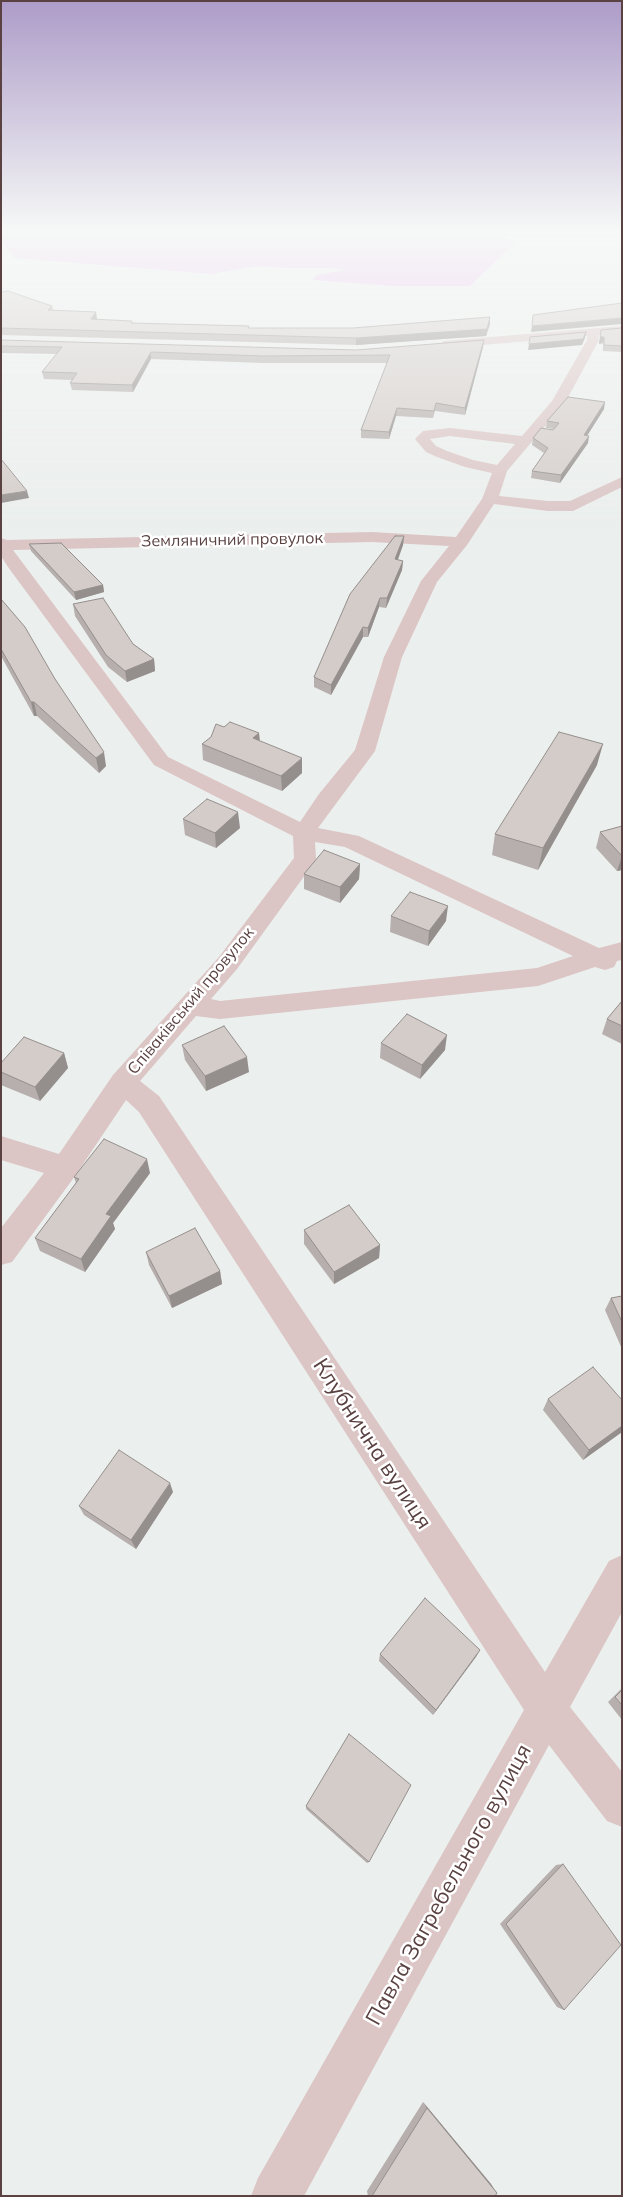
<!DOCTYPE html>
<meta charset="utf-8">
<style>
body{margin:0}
#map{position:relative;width:623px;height:2197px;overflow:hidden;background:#ebefed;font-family:Mulish,sans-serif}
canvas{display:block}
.frame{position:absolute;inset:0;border:2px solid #5b4242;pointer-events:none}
</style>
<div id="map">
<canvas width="623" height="2197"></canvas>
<div class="frame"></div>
</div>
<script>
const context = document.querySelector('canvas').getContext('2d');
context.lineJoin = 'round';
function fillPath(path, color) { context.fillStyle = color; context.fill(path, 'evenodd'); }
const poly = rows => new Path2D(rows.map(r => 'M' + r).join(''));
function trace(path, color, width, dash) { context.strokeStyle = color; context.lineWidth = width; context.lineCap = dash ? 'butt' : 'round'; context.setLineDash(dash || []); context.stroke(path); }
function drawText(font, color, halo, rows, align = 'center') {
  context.font = font + ' Mulish,sans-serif'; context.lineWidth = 5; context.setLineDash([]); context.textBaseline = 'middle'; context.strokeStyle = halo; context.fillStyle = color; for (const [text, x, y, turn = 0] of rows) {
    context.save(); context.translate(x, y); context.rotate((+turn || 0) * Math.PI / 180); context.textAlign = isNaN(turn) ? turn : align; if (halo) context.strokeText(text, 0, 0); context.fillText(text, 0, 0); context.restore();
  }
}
const green = poly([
 [1,228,420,228,498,236,516,242,470,286,394,286,313,280,316,275,345,270,330,268,286,268,258,266,211,274,15,258,1,242]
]);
const minor = poly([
 [622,326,622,333,598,335,599,340,565,403,507,471,499,496,548,501,570,501,622,477,622,487,573,511,548,511,494,504,467,545,437,582,402,657,375,751,318,828,359,836,599,948,622,942,622,960,617,961,614,967,605,970,595,967,538,986,220,1019,196,1016,140,1081,159,1096,545,1672,609,1561,622,1555,622,1612,570,1707,622,1772,622,1827,607,1821,549,1745,304,2196,251,2196,258,2178,524,1710,139,1112,126,1100,75,1176,12,1262,1,1265,1,1228,44,1173,1,1160,1,1136,59,1154,113,1075,219,957,294,858,293,836,154,765,8,567,1,556,1,538,7,540,372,532,456,537,482,499,492,473,465,467,437,457,426,452,415,439,423,431,450,428,522,436,552,401,587,340,587,336,447,348,441,344,443,341,622,326],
 [450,436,515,444,497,465,473,460,447,451,436,446,430,439,450,436],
 [372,542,449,546,421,581,384,657,355,750,319,794,300,822,168,757,13,550,372,542],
 [315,842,345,847,573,956,537,968,220,1001,211,999,237,969,313,864,316,859,315,842]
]);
const wall = poly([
 [1,292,52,306,53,310,97,319,97,320,132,323,249,326,249,328,307,329,353,328,490,324,486,336,356,345,1,335],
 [622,328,622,352,603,351,603,343,599,344,601,330],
 [1,346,356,350,483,347,465,415,435,411,433,418,396,416,389,439,361,438,361,430,388,363,263,363,151,359,133,392,72,390,70,383,72,380,44,379,42,372,57,354,1,353],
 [604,409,587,436,588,443,560,483,531,478,532,471,544,453,532,445,533,438,553,430,554,429,546,428,547,421],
 [404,536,403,545,398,560,403,561,402,570,386,608,379,607,368,637,363,637,331,695,314,687,314,677],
 [29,544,103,585,104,592,76,600,31,551],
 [1,599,55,679,106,766,99,773,37,716,34,716,1,656],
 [73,604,133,644,154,659,155,671,127,682,108,667,75,616],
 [224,727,259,733,260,741,302,773,282,791,203,760,202,744],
 [597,765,538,870,492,855,495,834],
 [183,819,240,828,216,848,185,835],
 [622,826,622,870,617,871,596,848,600,832],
 [360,864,359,879,340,903,304,889,304,874],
 [391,916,446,921,428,946,390,932],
 [622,1001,622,1044,602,1034,607,1019],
 [381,1043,445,1050,420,1079,380,1058],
 [182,1045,249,1072,206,1091,185,1060],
 [64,1053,68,1068,40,1101,1,1085,1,1063],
 [150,1173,113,1223,115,1229,85,1272,40,1251,35,1238,76,1183,74,1177],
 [304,1230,380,1245,379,1258,334,1284,304,1244],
 [146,1252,220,1271,222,1284,172,1308,149,1265],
 [622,1296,622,1349,605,1310,611,1298],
 [548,1399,622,1400,622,1432,583,1460,543,1410],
 [173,1492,136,1549,84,1515,79,1506],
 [480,1650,433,1715,379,1661,380,1654],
 [622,1688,622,1720,608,1702],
 [306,1806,369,1862,367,1863,306,1809],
 [563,1864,564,2010,557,2007,500,1924,556,1865],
 [423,2102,491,2184,495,2196,368,2196,367,2191]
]);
const shadedWall = poly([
 [96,312,97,319,92,326,91,319],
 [490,317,490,324,486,336,356,345,356,338],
 [622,318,622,324,531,332,532,326],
 [586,332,585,338,582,345,528,350,529,344],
 [600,337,604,337,603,343,599,344],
 [484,340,483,347,465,415,465,408],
 [151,352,151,359,133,392,132,385],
 [605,402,604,409,583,442,584,435],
 [397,408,396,416,389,439,389,432],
 [589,436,588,443,560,483,561,475],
 [27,491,29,498,1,503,1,495],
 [404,536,403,545,394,569,395,559],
 [403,561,402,570,386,608,387,598],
 [103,585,104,592,76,600,74,592],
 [380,598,379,607,368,637,368,628],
 [363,627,363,637,331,695,331,685],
 [154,659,155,671,127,682,125,671],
 [31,702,34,702,37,716,34,716],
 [259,733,260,748,253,738],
 [603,744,597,765,538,870,543,848],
 [104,752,106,766,99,773,96,758],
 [302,758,302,773,282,791,281,776],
 [238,812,240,828,216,848,215,833],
 [622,856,622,870,617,871],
 [360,864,359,879,340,903,340,887],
 [448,906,446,921,428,946,429,931],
 [447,1035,445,1050,420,1079,422,1065],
 [64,1053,68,1068,40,1101,35,1087],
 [247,1057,249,1072,206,1091,205,1076],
 [147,1159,150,1173,113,1223,115,1229,85,1272,81,1259,106,1214],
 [380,1245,379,1258,334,1284,334,1272],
 [220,1271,222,1284,172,1308,169,1296],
 [622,1426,622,1432,583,1460,589,1450],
 [170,1483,173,1492,136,1549,131,1540],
 [480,1650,476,1657,433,1715,436,1710],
 [423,2102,491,2184,497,2193,427,2108]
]);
const building = poly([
 [8,291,52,306,48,310,96,312,91,319,132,321,131,323,249,326,248,328,353,328,490,317,487,329,356,338,1,328,1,292,8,291],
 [622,303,622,318,532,326,533,315,622,303],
 [622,328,622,346,604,345,604,337,600,337,601,330,622,328],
 [586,332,583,339,529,344,530,337,586,332],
 [1,340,356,350,484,340,465,408,436,403,434,411,397,408,389,432,361,430,390,355,263,356,151,352,132,385,70,383,77,373,42,372,62,347,1,346,1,340],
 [568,397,605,402,584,435,589,436,561,475,532,471,548,448,533,438,541,428,553,430,559,423,547,421,568,397],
 [1,459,27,491,1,495,1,459],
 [395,536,404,536,395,559,403,561,387,598,380,598,368,628,363,627,331,685,314,677,350,594,395,536],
 [61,543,103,585,74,592,29,544,61,543],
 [103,598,133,644,154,659,125,671,106,655,73,604,103,598],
 [1,599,25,627,55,679,104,752,96,758,34,702,31,702,1,649,1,599],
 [230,722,259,733,253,738,302,758,281,776,202,744,211,737,216,724,224,727,230,722],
 [559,732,603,744,543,848,495,834,559,732],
 [207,799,238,812,215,833,183,819,207,799],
 [622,826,622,856,600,832,622,826],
 [324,850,360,864,340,887,304,874,324,850],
 [410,892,448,906,429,931,391,916,410,892],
 [622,1001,622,1026,607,1019,622,1001],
 [407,1014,447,1035,422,1065,381,1043,407,1014],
 [224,1026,247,1057,205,1076,182,1045,224,1026],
 [24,1037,64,1053,35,1087,1,1072,1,1063,24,1037],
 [104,1139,147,1159,106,1214,111,1216,81,1259,35,1238,79,1179,74,1177,104,1139],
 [349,1205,380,1245,334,1272,304,1230,349,1205],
 [195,1228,220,1271,169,1296,146,1252,195,1228],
 [622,1296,622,1322,611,1298,622,1296],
 [593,1367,622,1400,622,1426,589,1450,548,1399,593,1367],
 [119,1450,170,1483,131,1540,79,1506,119,1450],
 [425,1598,480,1650,436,1710,380,1654,425,1598],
 [622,1690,622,1705,615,1697,622,1690],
 [349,1734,411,1785,369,1862,306,1806,349,1734],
 [563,1864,621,1945,564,2010,506,1924,563,1864],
 [427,2108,497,2193,495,2196,372,2196,427,2108]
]);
const farStreetnames = [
 ["Земляничний провулок",232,540,-1],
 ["Співаківський провулок",191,1001,-50]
];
const nearStreetnames = [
 ["Клубнична вулиця",372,1444,57],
 ["Павла Загребельного вулиця",449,1885,-61]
];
fillPath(green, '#efb2f3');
fillPath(minor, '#dbc5c5');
fillPath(wall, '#b6afad');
fillPath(shadedWall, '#948f8d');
fillPath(building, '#d4ccc9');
trace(building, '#948f8d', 1);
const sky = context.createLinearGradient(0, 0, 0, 536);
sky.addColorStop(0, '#ad9cc8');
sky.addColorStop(0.43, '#f6f8f7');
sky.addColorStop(1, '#f6f8f700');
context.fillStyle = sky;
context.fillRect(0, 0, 623, 536);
drawText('16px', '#5b4242', '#fff', farStreetnames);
drawText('22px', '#5b4242', '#fff', nearStreetnames);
</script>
